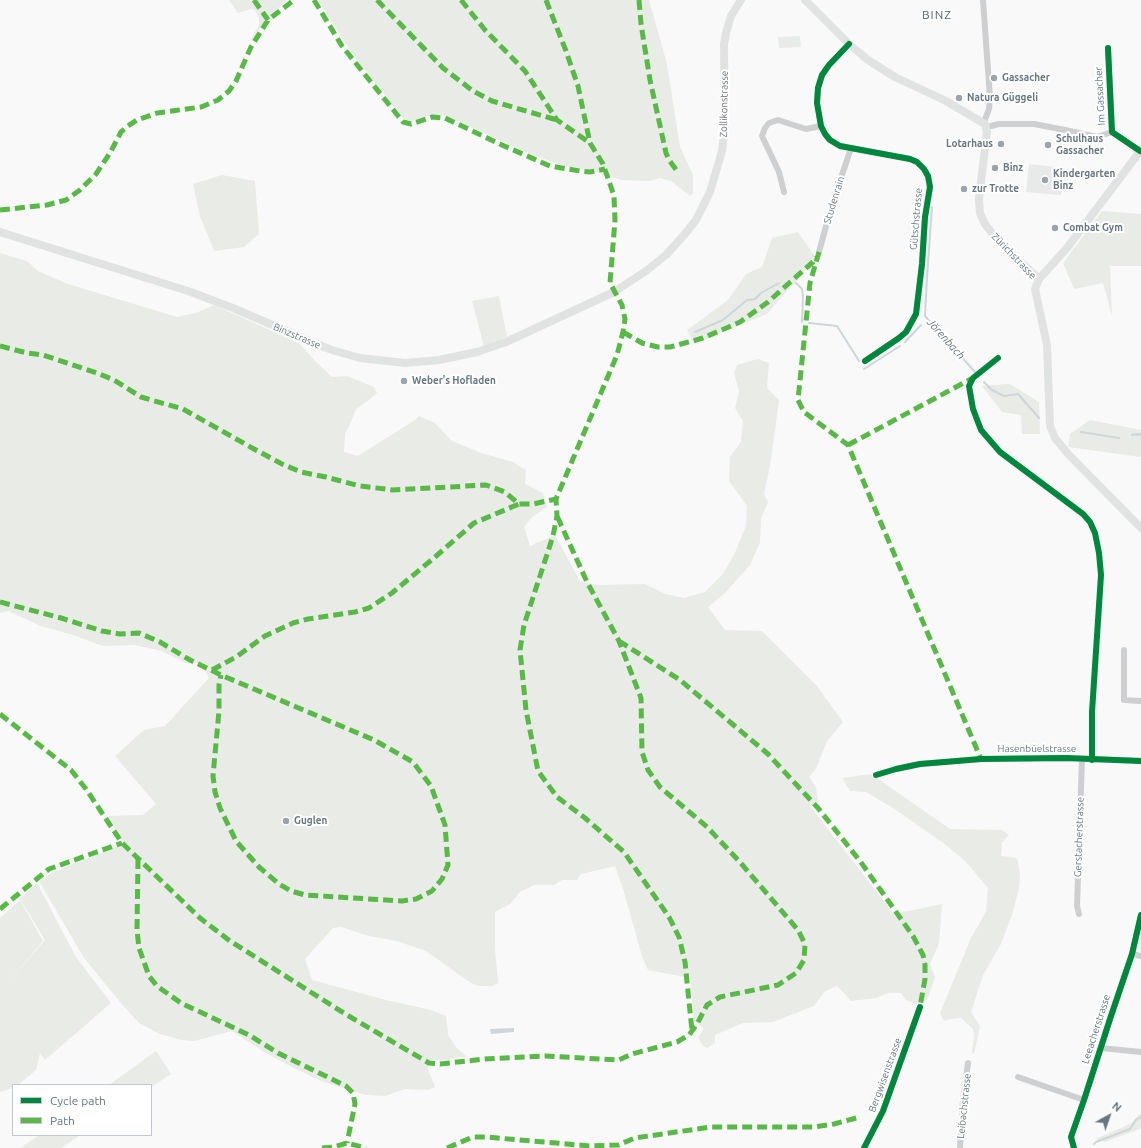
<!DOCTYPE html>
<meta charset="utf-8">
<style>
body{margin:0}
#map{position:relative;width:1141px;height:1148px;overflow:hidden;background:#f9f9f9;font-family:Ubuntu,sans-serif}
canvas{display:block}
.legend{position:absolute;left:12px;top:1084px;width:140px;height:52px;box-sizing:border-box;background:#fff;border:1px solid #c1c8cd;margin:0;padding:5px 7px;list-style:none;font-size:12px;color:#657683}
.legend li{display:flex;align-items:center;gap:8px;height:20px}
.legend b{width:20px;border:1px solid #c1c8cd}
.north{position:absolute;left:1089px;top:1096px;width:40px;height:40px;-webkit-text-stroke:3px #fff;paint-order:stroke;rotate:40deg;font-size:11px;font-weight:700;line-height:16px;text-align:center;color:#657683}
.north::after{content:'';display:block;margin:auto;width:14px;height:18px;background:#657683;clip-path:polygon(50% 0,100% 100%,50% 72%,0 100%)}
</style>
<div id="map">
<canvas width="1141" height="1148"></canvas>
<ul class="legend">
<li><b style="height:5px;background:#00873e"></b>Cycle path</li>
<li><b style="height:5px;background:#58b947"></b>Path</li>
</ul>
<div class="north">N</div>
</div>
<script>
const context = document.querySelector('canvas').getContext('2d');
context.lineJoin = 'round';
function fillPath(path, color) { context.fillStyle = color; context.fill(path, 'evenodd'); }
const poly = rows => new Path2D(rows.map(r => 'M' + r).join(''));
function trace(path, color, width, dash) { context.strokeStyle = color; context.lineWidth = width; context.lineCap = dash ? 'butt' : 'round'; context.setLineDash(dash || []); context.stroke(path); }
function drawText(font, color, halo, rows, align = 'center') {
  context.font = font + ' Ubuntu,sans-serif'; context.lineWidth = 4; context.setLineDash([]); context.textBaseline = 'middle'; context.strokeStyle = halo; context.fillStyle = color; for (const [text, x, y, turn = 0] of rows) {
    context.save(); context.translate(x, y); context.rotate((+turn || 0) * Math.PI / 180); context.textAlign = isNaN(turn) ? turn : align; if (halo) context.strokeText(text, 0, 0); context.fillText(text, 0, 0); context.restore();
  }
}
const built = poly([
 [1029,164,1063,168,1061,195,1026,192]
]);
const green = poly([
 [229,0,287,0,263,23,253,41,251,39,259,25,259,18,255,10,251,9,238,13],
 [318,0,649,0,667,64,680,147,693,175,693,193,690,196,671,181,659,178,650,181,621,180,597,172,564,166,528,153,446,116,431,115,411,121,404,119,356,59],
 [800,36,801,47,779,48,778,37],
 [222,175,255,181,259,234,244,247,214,251,200,216,193,184],
 [1102,211,1141,214,1141,266,1110,266,1112,316,1103,283,1074,289,1063,263],
 [798,232,816,258,767,314,694,344,687,330,728,300,746,274,762,267,772,238],
 [0,253,27,261,38,271,68,284,177,317,196,313,214,305,299,343,318,364,332,377,347,376,374,387,377,393,369,400,356,409,349,427,345,433,344,452,358,456,415,420,419,416,435,423,452,441,481,453,513,462,526,470,525,484,543,493,547,507,531,518,524,527,530,546,555,535,580,581,597,585,645,584,665,594,684,598,705,592,723,574,734,555,746,526,747,506,729,481,730,457,741,442,743,421,735,408,739,391,734,373,737,365,758,359,769,363,767,388,779,400,770,466,764,494,768,502,761,518,760,542,750,565,724,594,708,607,725,630,762,631,817,686,843,722,827,741,816,769,809,777,816,787,818,802,810,806,894,914,942,904,939,943,930,964,935,977,928,998,918,1005,906,1000,901,993,888,993,876,998,851,1001,837,986,825,991,814,1006,773,1022,743,1023,715,1035,715,1043,707,1048,702,1045,698,1037,704,1029,694,1021,690,978,648,970,642,956,624,892,615,866,581,874,577,880,562,880,554,885,534,885,520,892,510,904,495,912,495,949,498,983,493,986,479,986,471,983,426,951,397,941,369,936,341,927,333,928,305,959,312,980,386,1000,431,1010,446,1016,448,1035,456,1047,467,1057,450,1058,450,1060,428,1060,428,1069,435,1087,427,1090,405,1089,385,1096,366,1095,323,1082,290,1066,264,1052,232,1031,194,1041,182,1040,160,1034,139,1023,120,1002,84,958,39,881,53,872,124,844,107,816,143,815,156,804,115,756,144,730,165,726,209,678,201,663,185,663,162,651,134,645,103,646,73,635,41,626,8,611,0,613],
 [499,296,507,337,484,346,472,301],
 [1010,384,1039,402,1040,434,1022,434,1021,415,1002,412,982,386],
 [1090,420,1141,430,1141,457,1068,447,1070,434],
 [871,774,950,829,1002,830,1009,835,1002,842,1001,856,1017,858,1020,874,1019,888,1012,915,1001,944,983,975,971,1012,980,1026,974,1054,972,1052,974,1036,973,1029,961,1018,950,1019,944,1021,940,1013,971,938,986,912,988,888,966,862,946,845,893,808,866,792,850,791,842,778],
 [37,883,76,957,111,1003,45,1060,40,1053,36,1070,18,1085,13,1085,13,1088,0,1092,0,918,20,900,43,941,6,985,45,940,20,899],
 [156,1051,171,1074,151,1087,151,1085,109,1085],
 [1141,1113,1141,1128,1140,1129,1105,1142,1095,1139,1130,1124],
 [39,1135,80,1135,61,1148,21,1148]
]);
const water = poly([
 [514,1028,514,1032,491,1034,490,1029]
]);
const stream = poly([
 [932,207,927,277,925,316,975,372],
 [796,283,802,289,803,296,802,322],
 [809,323,837,326,859,361],
 [695,332,723,320,747,300,755,299,761,293,779,283],
 [905,342,921,325],
 [864,369,900,346],
 [984,382,992,390,1004,396,1018,394,1039,418],
 [1081,432,1119,438],
 [1132,435,1138,434,1141,435],
 [1094,1144,1096,1142,1130,1129,1136,1120,1141,1117]
]);
const minor = poly([
 [983,0,990,98,989,109,984,122],
 [849,44,829,65,822,75,818,88,817,103,821,126,825,134,830,140,840,146,910,159,917,162,924,169,928,176,930,187,925,217,922,264,916,314,906,332,899,338,865,361],
 [1108,48,1112,132,1140,151],
 [987,127,999,124,1034,124,1065,130,1097,137,1112,132],
 [784,192,779,172,762,136,765,128,769,123,778,120,806,129,821,126],
 [819,252,831,208,851,148],
 [1124,650,1124,700,1141,701],
 [876,775,896,769,920,764,981,759,1066,758,1141,761],
 [1079,914,1077,906,1082,759],
 [1132,954,1141,956],
 [1101,1048,1141,1052],
 [1018,1077,1084,1100],
 [864,1148,883,1111,920,1007],
 [960,1148,963,1100,968,1063],
 [1074,1148,1071,1137,1084,1100,1110,1019,1132,954,1141,915]
]);
const secondary = poly([
 [805,0,849,44,868,60,895,77,946,101,985,124,987,132,979,199,980,213,985,224,999,242,1039,279],
 [1141,150,1067,248,1039,279,1035,289,1047,345,1050,426,1055,438,1069,455,1141,528],
 [0,232,188,291,233,308,314,343,332,350,360,358,405,363,439,360,477,352,506,342,614,292,646,271,666,255,685,234,696,220,710,192,722,151,725,126,724,44,726,33,731,16,741,0]
]);
const quiet = poly([
 [254,0,268,20],
 [314,0,342,46,403,122,411,124,432,117,445,118,502,145,550,166,580,171,590,172,605,169],
 [377,0,443,68,473,91,492,101,557,120],
 [461,0,485,30,525,71,557,120,590,143],
 [546,0,566,51,578,86,590,143,603,164,611,187,614,196,615,220,610,283,622,305,625,319,623,332,617,355,556,499,557,516,553,536,524,625,520,650,526,710,538,771,557,797,585,818,624,852,669,917,679,937,685,962,692,1031],
 [639,0,641,24,650,80,666,153,669,160,677,171],
 [0,210,47,205,66,200,80,190,96,174,110,153,121,132,128,126,137,120,157,113,201,107,218,100,229,91,236,81,251,47,268,20,294,0],
 [819,252,810,283,798,400,804,412,848,445,981,759],
 [623,332,642,343,658,347,670,347,703,338,740,322,768,302,788,284,813,262,816,257],
 [0,346,27,353,43,355,97,373,114,380,141,397,183,409,254,449,282,464,301,472,326,477,360,486,393,490,486,485,505,492,519,504,533,504,556,499],
 [848,445,971,379],
 [0,602,61,618,102,631,120,634,139,633,160,642,190,660,221,675,374,740,413,762,431,786,445,825,448,865,442,879,432,891,416,899,402,901,305,895,291,891,279,884,259,867,236,841,220,808,215,792,213,776,219,711,219,685,221,675],
 [619,641,680,680,768,754,818,808,860,861,913,936,923,955,925,965,925,979,920,1007],
 [212,670,236,657,265,636,293,623,308,619,355,612,369,608,392,593,435,557,474,523,519,504],
 [0,714,71,770,86,789,122,843,200,918,230,941,347,1015,429,1063,440,1064,485,1059,545,1056,619,1060,632,1054,677,1042,689,1035,697,1024,707,1005,720,997,778,985,796,973,804,960,805,944,798,930,739,861,707,827,660,787,648,770,642,752,641,698,619,641,587,582,557,516],
 [138,859,137,930,139,948,149,976,157,986,181,1003,249,1035,278,1053,346,1086,353,1093,355,1104,347,1143],
 [0,909,49,869,122,843],
 [322,1148,334,1147,347,1143,366,1148],
 [447,1148,473,1137,486,1137,590,1146,618,1145,635,1138,711,1127,814,1127,834,1124,860,1117]
]);
const cycleway = poly([
 [849,44,829,65,822,75,818,88,817,103,821,126,825,134,830,140,840,146,910,159,917,162,924,169,928,176,930,187,925,217,922,264,916,314,906,332,899,338,865,361],
 [1108,48,1112,132,1140,151],
 [998,358,973,378,969,386,973,409,981,430,1000,452,1083,514,1090,522,1095,533,1099,553,1101,575,1092,712,1092,760],
 [876,775,896,769,920,764,981,759,1066,758,1141,761],
 [864,1148,883,1111,920,1007],
 [1074,1148,1071,1137,1084,1100,1110,1019,1132,954,1141,915]
]);
const markers = [
 [994,78,4,"#99a4ac"],
 [959,98,4,"#99a4ac"],
 [1001,144,4,"#99a4ac"],
 [1048,145,4,"#99a4ac"],
 [995,168,4,"#99a4ac"],
 [1045,180,4,"#99a4ac"],
 [964,189,4,"#99a4ac"],
 [1055,228,4,"#99a4ac"],
 [404,381,4,"#99a4ac"],
 [286,821,4,"#99a4ac"]
];
const poiNames = [
 ["Gassacher",1002,78],
 ["Natura Güggeli",967,98],
 ["Schulhaus",1056,139],
 ["Gassacher",1056,151],
 ["Lotarhaus",993,144,"right"],
 ["Binz",1003,168],
 ["Kindergarten",1053,174],
 ["Binz",1053,186],
 ["zur Trotte",972,189],
 ["Combat Gym",1063,228],
 ["Weber's Hofladen",412,381],
 ["Guglen",294,821]
];
const streetNames = [
 ["Im Gassacher",1100,96,-93],
 ["Zollikonstrasse",724,104,-89],
 ["Studenrain",834,200,-73],
 ["Gütschstrasse",916,219,-85],
 ["Zürichstrasse",1014,256,46],
 ["Binzstrasse",297,336,23],
 ["Hasenbüelstrasse",1037,749],
 ["Gerstacherstrasse",1079,837,-88],
 ["Leeacherstrasse",1096,1029,-72],
 ["Bergwisenstrasse",885,1075,-70],
 ["Leibachstrasse",964,1106,-84]
];
const waterNames = [
 ["Jörenbach",946,339,48]
];
const quarterNames = [
 ["BINZ",937,15]
];
fillPath(built, '#e8e9e9');
fillPath(green, '#e8ebe6');
fillPath(water, '#ced6d9');
trace(stream, '#ced6d9', 2);
trace(minor, '#cecfd0', 6);
trace(secondary, '#e1e2e2', 8);
trace(quiet, '#58b947', 5, [10, 5]);
trace(cycleway, '#00873e', 6);
for (const [x, y, r, color] of markers) { const dot = new Path2D(); dot.arc(x, y, r, 0, 2 * Math.PI); context.fillStyle = color; context.fill(dot); trace(dot, '#fff', 1.5); }
drawText('bold 10px', '#657683', '#fff', poiNames, 'left');
drawText('10px', '#657683', '#fff', streetNames);
drawText('italic 11px', '#60757c', '#fff', waterNames);
context.letterSpacing = '1px';
drawText('12px', '#57646e', '#fff', quarterNames);
context.letterSpacing = '0px';
</script>
